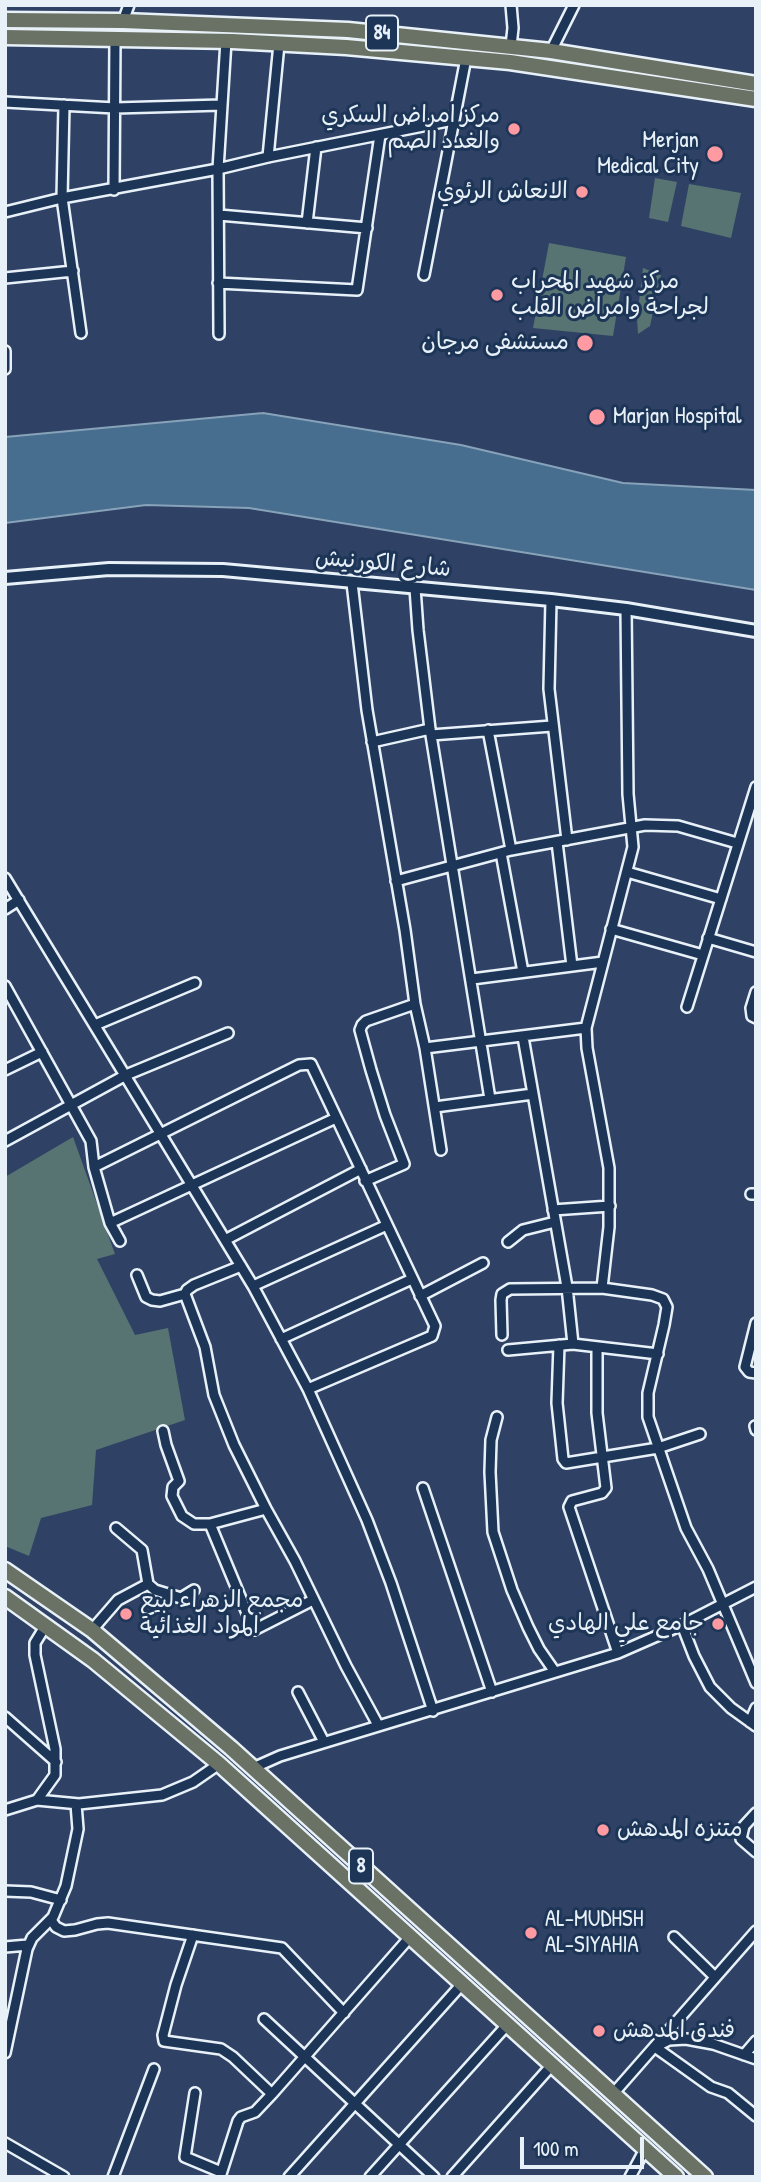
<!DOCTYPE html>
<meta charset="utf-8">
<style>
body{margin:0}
#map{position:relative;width:761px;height:2182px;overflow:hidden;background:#2f4265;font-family:"Patrick Hand",sans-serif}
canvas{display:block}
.frame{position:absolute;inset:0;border:7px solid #e8f1f8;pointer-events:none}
.scale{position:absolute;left:520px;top:2137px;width:124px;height:32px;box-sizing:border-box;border:4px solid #e8f1f8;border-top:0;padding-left:9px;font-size:21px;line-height:24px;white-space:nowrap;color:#e8f1f8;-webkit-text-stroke:5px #1d3557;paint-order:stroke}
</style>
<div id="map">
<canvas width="761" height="2182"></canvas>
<div class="frame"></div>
<div class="scale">100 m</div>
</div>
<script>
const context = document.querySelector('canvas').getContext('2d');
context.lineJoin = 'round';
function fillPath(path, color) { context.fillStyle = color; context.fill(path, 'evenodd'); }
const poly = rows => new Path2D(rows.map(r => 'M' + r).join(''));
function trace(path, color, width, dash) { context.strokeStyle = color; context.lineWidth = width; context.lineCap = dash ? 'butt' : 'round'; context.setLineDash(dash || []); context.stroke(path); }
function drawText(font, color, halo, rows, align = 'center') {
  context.font = font + ' "Patrick Hand","Playpen Sans Arabic",sans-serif'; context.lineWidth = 6; context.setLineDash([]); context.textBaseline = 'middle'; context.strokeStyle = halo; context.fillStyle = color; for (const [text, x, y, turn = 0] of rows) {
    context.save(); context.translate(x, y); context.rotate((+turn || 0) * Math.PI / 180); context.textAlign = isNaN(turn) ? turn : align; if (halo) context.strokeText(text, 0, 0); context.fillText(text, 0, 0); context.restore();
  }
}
const green = poly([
 [655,178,677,182,668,222,649,218],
 [689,184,741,193,731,238,681,226],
 [549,243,626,257,613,336,533,328],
 [643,268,661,275,650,326,638,334,637,318],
 [73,1137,115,1254,97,1259,135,1335,168,1328,185,1420,96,1450,92,1505,41,1518,29,1556,5,1546,5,1177]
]);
const water = poly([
 [263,413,461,445,623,483,756,490,756,590,249,508,146,505,5,523,5,437,263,413]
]);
const minor = poly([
 [511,5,513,28,511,46],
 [123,21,129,5],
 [551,51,574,5],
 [5,102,115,108,222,105],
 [64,105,62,198,81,333],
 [268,157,279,44],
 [114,190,115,38],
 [5,212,62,198,218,169,268,157,453,120],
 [219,215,367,228],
 [307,223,316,147],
 [424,275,466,58],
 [5,278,73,271],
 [218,283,357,290,380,135],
 [219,334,218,169,226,41],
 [5,351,5,369],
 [352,583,367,710,405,930,415,1004,425,1048,441,1150],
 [415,588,418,630,430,729,490,1099],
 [551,600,549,689,567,840],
 [488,730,511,850],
 [431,735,552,726],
 [372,742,430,729],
 [557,842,572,966],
 [501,853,523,972],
 [627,872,721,899],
 [5,878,253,1286,308,1389,367,1520,391,1583,433,1711],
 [396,881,511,850,645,825,678,826,737,843],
 [5,909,19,900],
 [611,929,703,955],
 [708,938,756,952],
 [472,979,603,962],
 [5,986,91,1141,94,1167,110,1223,120,1241],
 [756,992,751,1008,752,1016,756,1018],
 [687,1007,756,787],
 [95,1025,195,983],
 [523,1037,567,1287,573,1344],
 [425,1048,586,1028],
 [5,1070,42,1052],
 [435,1107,533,1094],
 [5,1141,126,1075,228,1033],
 [94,1167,299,1065,311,1064,435,1326,432,1336,308,1389],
 [365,1181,404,1164,385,1115,371,1070,360,1030,362,1025,366,1021,415,1004],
 [751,1194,756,1194],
 [553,1210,610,1206],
 [110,1223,336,1118],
 [225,1240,361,1169],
 [508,1242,523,1230,555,1222],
 [241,1266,194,1285,187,1290,185,1294,205,1347,214,1395,234,1445,266,1509,295,1561,346,1666,378,1725],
 [137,1275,146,1297,152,1300,160,1301,185,1294],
 [253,1286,387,1225],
 [602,1288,609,1227,609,1168,587,1048,586,1028,633,847,628,794,626,609],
 [420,1296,483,1263],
 [756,1323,745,1367,749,1372,756,1373],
 [502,1335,501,1300,502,1294,510,1289,602,1288,652,1295,663,1299,667,1307,664,1325,648,1393,648,1417,686,1528,708,1569,756,1683],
 [281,1339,412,1279],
 [559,1345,557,1403,563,1459,566,1463,658,1448,700,1434],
 [597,1348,597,1413,606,1488,602,1493,572,1501,569,1507,618,1653],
 [508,1350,573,1344,658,1354],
 [497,1417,491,1440,490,1472,493,1532,512,1590,528,1627,539,1649,555,1672],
 [755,1426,756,1430],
 [163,1431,166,1445,179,1481,173,1487,172,1496,182,1516,194,1524,210,1524,266,1509],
 [423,1488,492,1692],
 [210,1524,254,1630,313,1600],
 [116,1528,142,1550,148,1584,155,1590,181,1598,194,1590],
 [682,1625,694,1656,710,1687,731,1708,756,1726],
 [92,1630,118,1600,148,1584],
 [298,1692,324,1742],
 [5,1717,56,1762],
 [750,1722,756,1708],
 [253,1768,280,1756,618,1653,682,1625,756,1587],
 [37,1800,79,1804,162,1795,193,1782,219,1764],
 [5,1810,37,1800,55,1775,55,1749,35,1655,35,1643,46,1625],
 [756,1813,744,1826,741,1839,756,1852],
 [5,1891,31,1892,61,1900],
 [51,1920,56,1927,64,1931,75,1930,97,1924,108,1923,282,1948,344,2013],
 [193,1935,176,1985,163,2035,164,2041,221,2049,233,2057,272,2094],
 [674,1937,714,1976],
 [5,1947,28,1945],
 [264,2019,434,2177],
 [5,2053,27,1949,32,1938,53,1917,66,1886,78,1829,76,1804],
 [744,2055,756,2041],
 [756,2059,713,2044,686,2039,669,2040,655,2047,711,2087,728,2093,756,2116],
 [195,2093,185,2157,221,2172],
 [612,2095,756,1931],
 [5,2143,64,2177],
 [113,2177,154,2069],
 [220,2177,238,2121,241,2117,255,2112,272,2094,410,1937],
 [289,2177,462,1984],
 [370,2177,507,2025],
 [452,2177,552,2065],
 [630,2177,645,2149]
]);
const tertiary = poly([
 [5,578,109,569,223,570,551,600,626,609,756,631]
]);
const primary = poly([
 [5,20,123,21,348,30,551,51,756,84],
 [5,37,232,41,346,47,510,62,756,99]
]);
const trunk = poly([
 [5,1570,92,1630,231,1748,705,2177],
 [5,1597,93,1660,219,1764,676,2177]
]);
const markers = [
 [514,129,7,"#ff9aa2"],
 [715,154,9,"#ff9aa2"],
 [582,192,7,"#ff9aa2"],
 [497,295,7,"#ff9aa2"],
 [585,343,9,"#ff9aa2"],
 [597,417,9,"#ff9aa2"],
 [126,1614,7,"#ff9aa2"],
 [718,1624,7,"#ff9aa2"],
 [603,1830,7,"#ff9aa2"],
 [531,1933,7,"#ff9aa2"],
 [599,2031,7,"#ff9aa2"]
];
const shields = [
 [382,33,32],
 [361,1866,24]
];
const shieldNames = [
 ["84",382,33],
 ["8",361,1866]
];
const poiNames = [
 ["مركز امراض السكري",500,116,"right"],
 ["والغدد الصم",500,142,"right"],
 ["Merjan",699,141,"right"],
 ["Medical City",699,167,"right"],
 ["الانعاش الرئوي",568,192,"right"],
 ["مركز شهيد المحراب",511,282],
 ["لجراحة وامراض القلب",511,308],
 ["مستشفى مرجان",569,343,"right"],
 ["Marjan Hospital",613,417],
 ["مجمع الزهراء لبيع",140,1601],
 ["المواد الغذائية",140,1627],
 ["جامع علي الهادي",704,1624,"right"],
 ["متنزه المدهش",617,1830],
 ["AL-MUDHSH",545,1920],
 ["AL-SIYAHIA",545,1946],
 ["فندق المدهش",613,2031]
];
const streetNames = [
 ["شارع الكورنيش",383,564,5]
];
fillPath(green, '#577472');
fillPath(water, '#476d8f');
trace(water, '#87a2b9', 2);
trace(minor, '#e8f1f8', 14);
trace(tertiary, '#e8f1f8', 16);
trace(primary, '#e8f1f8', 19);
trace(trunk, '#e8f1f8', 19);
trace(minor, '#1d3557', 9);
trace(tertiary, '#1d3557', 10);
trace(primary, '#6a7165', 14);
trace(trunk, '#6a7165', 14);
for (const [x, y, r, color] of markers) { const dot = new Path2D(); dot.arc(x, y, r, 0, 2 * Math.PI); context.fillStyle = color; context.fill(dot); trace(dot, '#1d3557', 2.5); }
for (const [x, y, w] of shields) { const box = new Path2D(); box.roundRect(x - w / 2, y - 17.5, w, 35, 5); context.fillStyle = '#1d3557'; context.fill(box); trace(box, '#e8f1f8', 2); }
drawText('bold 21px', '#e8f1f8', null, shieldNames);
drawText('23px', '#e8f1f8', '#1d3557', poiNames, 'left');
drawText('23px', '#e8f1f8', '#1d3557', streetNames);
</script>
